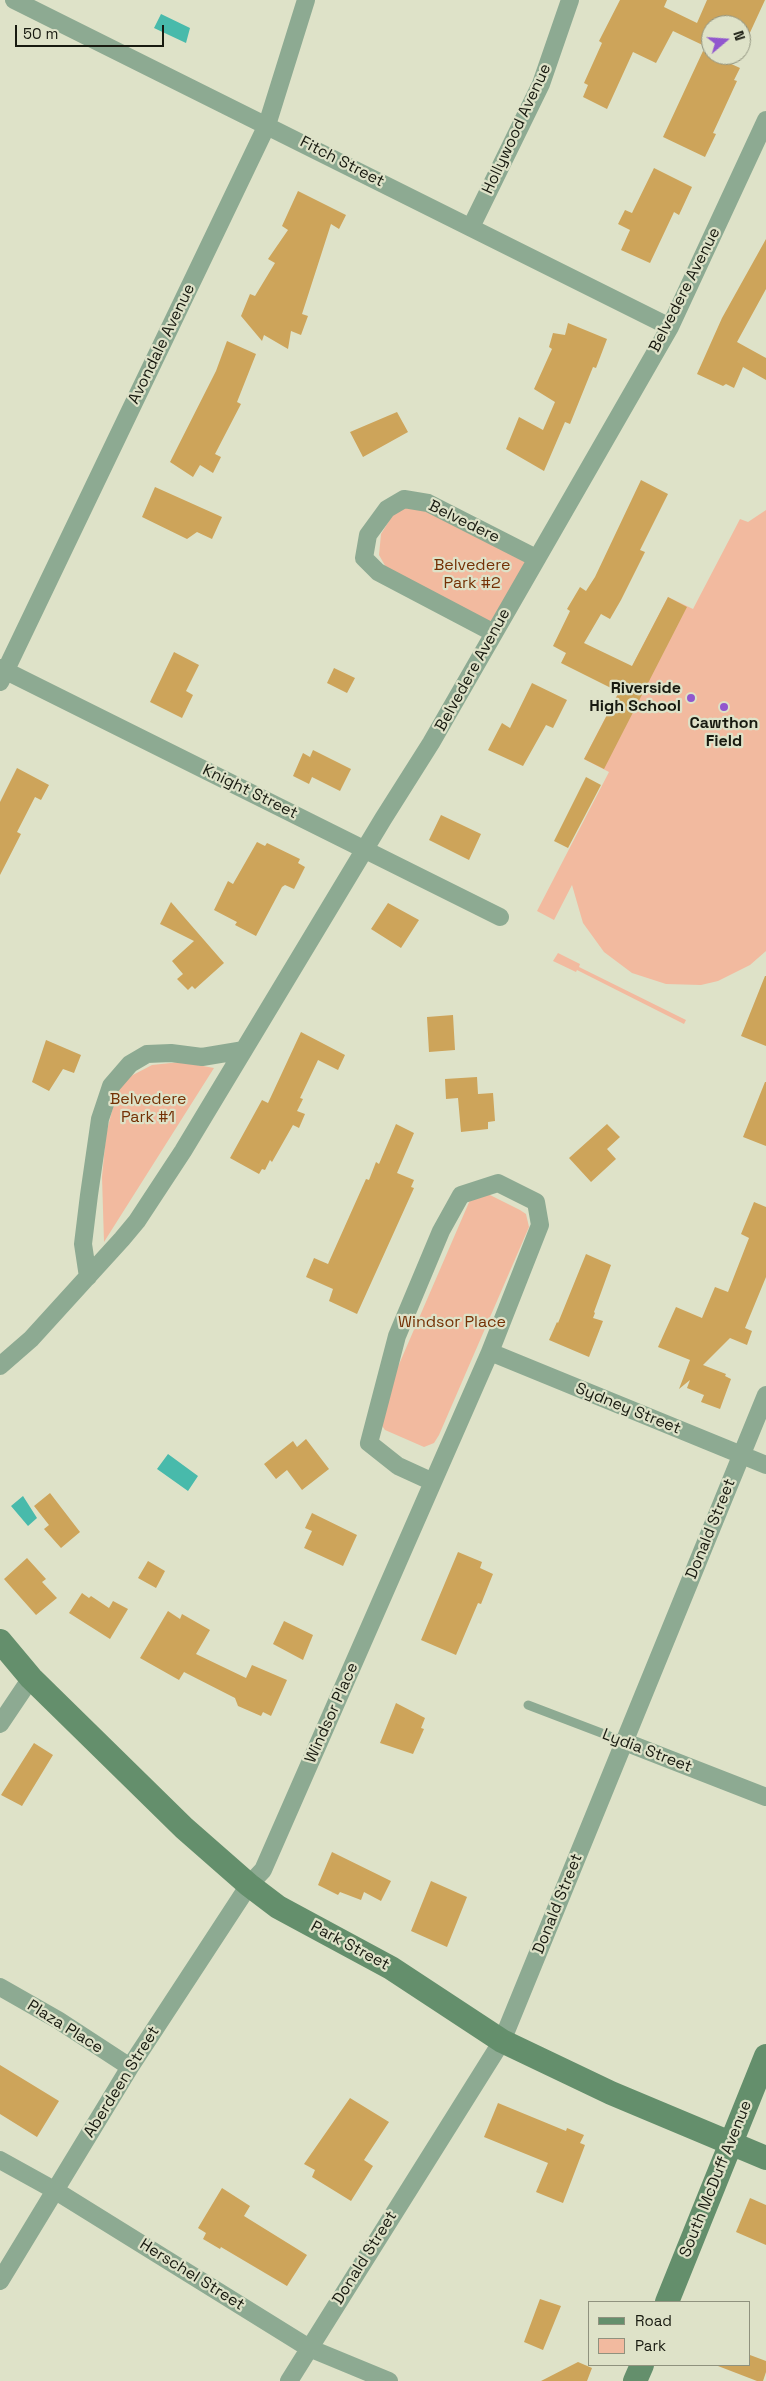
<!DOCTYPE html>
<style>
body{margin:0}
#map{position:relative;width:766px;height:2381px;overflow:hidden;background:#dee2c8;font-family:"Space Grotesk",sans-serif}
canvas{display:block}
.legend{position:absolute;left:588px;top:2301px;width:162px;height:65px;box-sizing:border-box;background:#dee2c8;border:1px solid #8f927e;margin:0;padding:6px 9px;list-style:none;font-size:15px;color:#181a10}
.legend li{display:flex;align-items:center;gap:10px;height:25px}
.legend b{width:25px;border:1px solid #8f927e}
.north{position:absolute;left:701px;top:15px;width:50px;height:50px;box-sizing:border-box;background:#dee2c8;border:1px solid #8f927e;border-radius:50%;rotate:72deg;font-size:14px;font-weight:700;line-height:20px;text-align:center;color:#181a10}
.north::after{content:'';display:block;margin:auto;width:18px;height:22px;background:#9157ce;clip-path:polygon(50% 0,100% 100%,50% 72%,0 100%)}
.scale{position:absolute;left:15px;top:25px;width:149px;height:22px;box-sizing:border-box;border:2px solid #181a10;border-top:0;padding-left:6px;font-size:15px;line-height:18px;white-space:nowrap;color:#181a10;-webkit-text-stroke:4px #dee2c8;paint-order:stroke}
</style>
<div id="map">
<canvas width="766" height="2381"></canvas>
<ul class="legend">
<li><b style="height:6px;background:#648f6c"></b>Road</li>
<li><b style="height:14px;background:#f2ba9f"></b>Park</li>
</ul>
<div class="north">N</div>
<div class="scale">50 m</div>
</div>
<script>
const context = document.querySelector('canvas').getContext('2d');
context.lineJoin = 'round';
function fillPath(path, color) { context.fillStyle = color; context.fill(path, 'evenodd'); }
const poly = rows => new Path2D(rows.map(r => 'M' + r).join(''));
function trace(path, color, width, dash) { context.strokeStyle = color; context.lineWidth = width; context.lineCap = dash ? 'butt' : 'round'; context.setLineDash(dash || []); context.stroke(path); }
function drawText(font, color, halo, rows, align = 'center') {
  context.font = font + ' "Space Grotesk",sans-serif'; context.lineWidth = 4.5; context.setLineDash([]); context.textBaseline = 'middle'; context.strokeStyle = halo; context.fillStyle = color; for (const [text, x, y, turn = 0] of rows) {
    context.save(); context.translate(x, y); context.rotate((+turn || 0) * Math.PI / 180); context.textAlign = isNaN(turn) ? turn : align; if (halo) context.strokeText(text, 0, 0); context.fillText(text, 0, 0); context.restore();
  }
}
const green = poly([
 [409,505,437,513,526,561,488,628,387,569,379,555,381,534,394,513],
 [766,510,766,951,750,965,718,981,701,985,666,984,632,973,604,952,583,923,572,885,554,920,537,911,609,772,584,759,668,597,693,609,740,519,748,522],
 [558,953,580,964,579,967,686,1020,684,1024,577,970,576,972,553,961],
 [180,1062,214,1068,104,1242,102,1177,106,1134,117,1092,129,1077,152,1065],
 [482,1194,490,1195,520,1210,526,1214,529,1227,439,1435,434,1443,424,1447,385,1430,380,1423,381,1406,470,1200]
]);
const water = poly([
 [161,14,190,28,186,43,154,28],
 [168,1454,198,1476,188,1491,157,1469],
 [23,1496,37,1518,28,1526,11,1506]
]);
const building = poly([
 [620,0,667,0,664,7,697,23,707,0,765,0,741,52,741,25,711,25,711,49,673,31,656,63,633,52,607,109,583,97,588,85,584,83,602,43,599,41],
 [703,51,740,68,734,80,737,81,713,133,716,134,705,157,663,137],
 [654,168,692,187,679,215,674,212,650,263,621,250,630,230,618,224,625,210,632,213],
 [298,191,346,215,339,229,331,224,302,314,308,316,301,335,291,331,288,349,264,335,262,341,241,316,250,294,255,296,275,263,268,259,288,230,282,226],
 [766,239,766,289,737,342,766,358,766,380,743,367,734,388,726,384,723,386,697,374,722,318],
 [568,323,607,339,596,368,593,367,570,424,565,422,544,471,506,449,519,417,543,430,555,402,534,389,552,349,549,347,553,333,565,335],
 [227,341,256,354,237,402,241,404,215,454,221,457,213,473,200,465,193,477,170,462,216,371],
 [397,412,408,432,363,457,350,432],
 [641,480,668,494,640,550,645,552,621,600,610,619,601,614,584,643,632,666,668,597,687,607,604,769,584,759,619,692,561,663,566,653,553,646,570,611,567,609,580,587,586,591,595,577],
 [155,487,222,517,212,539,197,532,187,539,142,517],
 [174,652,199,665,186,691,193,695,182,718,150,702],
 [334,668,355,678,347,693,327,683],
 [532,683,567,700,553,728,546,725,523,766,488,750,502,723,510,728],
 [313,750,351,769,340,791,312,777,309,784,293,776,303,753,310,757],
 [17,768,49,785,41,800,35,797,17,832,21,834,0,875,0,802],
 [586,777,601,785,568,848,554,841],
 [441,815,481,834,469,860,429,840],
 [257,842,265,846,267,843,300,859,298,863,305,867,294,889,285,885,282,887,256,936,235,925,237,922,214,910,228,881,233,884],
 [171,902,224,963,195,989,192,986,188,990,177,979,183,974,172,961,194,941,160,924],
 [388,903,419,920,401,948,371,929],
 [765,976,766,976,766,1046,741,1036],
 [453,1015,455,1050,429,1052,427,1017],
 [301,1032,345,1055,338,1070,318,1060,300,1098,303,1099,297,1111,305,1114,299,1128,293,1125,272,1162,270,1160,265,1170,262,1169,259,1174,230,1158,262,1100,268,1103],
 [46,1040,81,1055,74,1073,63,1069,49,1091,32,1082],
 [477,1077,478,1094,493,1093,495,1121,488,1122,488,1129,461,1132,458,1098,446,1099,445,1079],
 [765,1082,766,1082,766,1146,743,1137],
 [396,1124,414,1133,397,1173,414,1180,411,1187,414,1188,357,1314,329,1301,333,1289,306,1277,314,1258,328,1264,366,1179,369,1180,376,1162,379,1164],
 [607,1124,620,1137,607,1149,616,1159,591,1182,569,1158],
 [754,1202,766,1207,766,1277,745,1328,752,1331,747,1345,730,1338,703,1365,726,1374,725,1376,731,1379,720,1409,701,1402,704,1395,687,1388,690,1380,679,1389,690,1360,658,1347,676,1307,702,1318,715,1287,728,1292,749,1238,741,1234],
 [586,1254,611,1265,594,1312,595,1313,593,1318,603,1321,589,1357,549,1340,557,1322,558,1323],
 [306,1439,329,1469,302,1490,287,1470,276,1479,264,1464,293,1441,297,1447],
 [50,1493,80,1532,61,1548,44,1529,49,1525,34,1506],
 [312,1513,357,1535,343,1566,304,1548,312,1531,305,1528],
 [458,1552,482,1562,480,1568,493,1574,481,1604,478,1603,456,1655,421,1640],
 [27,1558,46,1579,42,1582,57,1598,36,1615,4,1579],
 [148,1561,165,1571,156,1588,138,1578],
 [82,1593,89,1598,91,1596,109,1608,113,1601,128,1609,110,1639,69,1613],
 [168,1611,180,1619,182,1614,210,1630,196,1654,246,1678,252,1665,287,1680,271,1716,263,1712,261,1716,238,1706,235,1698,184,1672,179,1680,140,1658],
 [284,1621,313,1635,303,1660,273,1644],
 [396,1703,425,1718,421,1728,424,1729,413,1754,380,1743],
 [34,1743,53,1755,22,1806,1,1795],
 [332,1852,391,1881,381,1901,364,1892,361,1900,340,1892,338,1895,318,1885],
 [431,1881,467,1897,447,1947,411,1931],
 [0,2065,59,2101,37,2137,0,2114],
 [350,2098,389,2122,364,2160,373,2166,351,2201,312,2177,315,2170,304,2164],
 [498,2103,566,2131,567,2128,584,2135,580,2143,585,2145,563,2203,536,2192,548,2163,484,2137],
 [222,2188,250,2206,244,2216,307,2255,287,2286,221,2247,220,2249,203,2239,206,2233,198,2228],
 [750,2198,766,2205,766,2245,736,2232],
 [540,2299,561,2306,543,2350,524,2342],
 [750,2355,766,2361,766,2372,763,2381,757,2381,718,2366,750,2365],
 [578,2362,592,2368,587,2381,541,2381]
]);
const lane = poly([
 [528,1705,625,1742]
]);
const street = poly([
 [14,0,670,327],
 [471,227,541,84,570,0],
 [494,633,378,572,364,558,368,535,387,509,404,499,428,503,536,558],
 [0,668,500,917],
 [0,682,267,125,306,0],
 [88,1277,83,1244,89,1195,100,1119,111,1086,130,1064,147,1054,171,1053,202,1057,244,1050],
 [490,1352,766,1465],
 [0,1366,31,1339,122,1239,137,1221,183,1151,383,819,431,743,670,327,766,120],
 [0,1724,31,1678],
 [625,1742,766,1797],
 [0,1987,58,2020,130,2067],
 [0,2160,56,2191,309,2348,389,2381],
 [0,2281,130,2067,249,1885,263,1870,433,1482,490,1352,540,1225,536,1202,498,1183,461,1195,441,1231,397,1336,369,1443,398,1466,433,1482],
 [289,2381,502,2041,766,1395]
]);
const secondary = poly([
 [0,1641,31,1678,184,1828,249,1885,278,1907,391,1968,502,2041,611,2093,766,2158],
 [667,2302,766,2056],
 [635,2381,642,2365]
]);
const markers = [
 [691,698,5,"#9157ce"],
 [724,707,5,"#9157ce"]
];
const streetNames = [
 ["Hollywood Avenue",517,129,-65],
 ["Fitch Street",342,162,27],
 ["Belvedere Avenue",685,290,-63],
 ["Avondale Avenue",162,344,-64],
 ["Belvedere",464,522,26],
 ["Belvedere Avenue",473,670,-61],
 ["Knight Street",250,792,26],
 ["Sydney Street",628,1409,22],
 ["Donald Street",711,1529,-68],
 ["Windsor Place",332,1713,-66],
 ["Lydia Street",647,1751,21],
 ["Donald Street",558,1904,-68],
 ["Park Street",350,1946,28],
 ["Plaza Place",65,2027,32],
 ["Aberdeen Street",122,2082,-58],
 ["South McDuff Avenue",716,2179,-68],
 ["Donald Street",365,2258,-58],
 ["Herschel Street",192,2275,32]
];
const parkNames = [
 ["Belvedere",472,566],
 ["Park #2",472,584],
 ["Belvedere",148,1100],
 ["Park #1",148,1118],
 ["Windsor Place",452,1323]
];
const poiNames = [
 ["Riverside",681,689],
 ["High School",681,707],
 ["Cawthon",724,724,"center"],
 ["Field",724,742,"center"]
];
fillPath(green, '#f2ba9f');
fillPath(water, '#48baab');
fillPath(building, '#cda45a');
trace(lane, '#8daa92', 9);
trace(street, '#8daa92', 18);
trace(secondary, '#648f6c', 24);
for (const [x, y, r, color] of markers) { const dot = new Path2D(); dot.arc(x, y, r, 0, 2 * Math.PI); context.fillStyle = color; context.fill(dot); trace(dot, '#dee2c8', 2); }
drawText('16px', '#181a10', '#dee2c8', streetNames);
drawText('16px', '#743105', '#dee2c8', parkNames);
drawText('bold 16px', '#181a10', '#dee2c8', poiNames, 'right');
</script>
